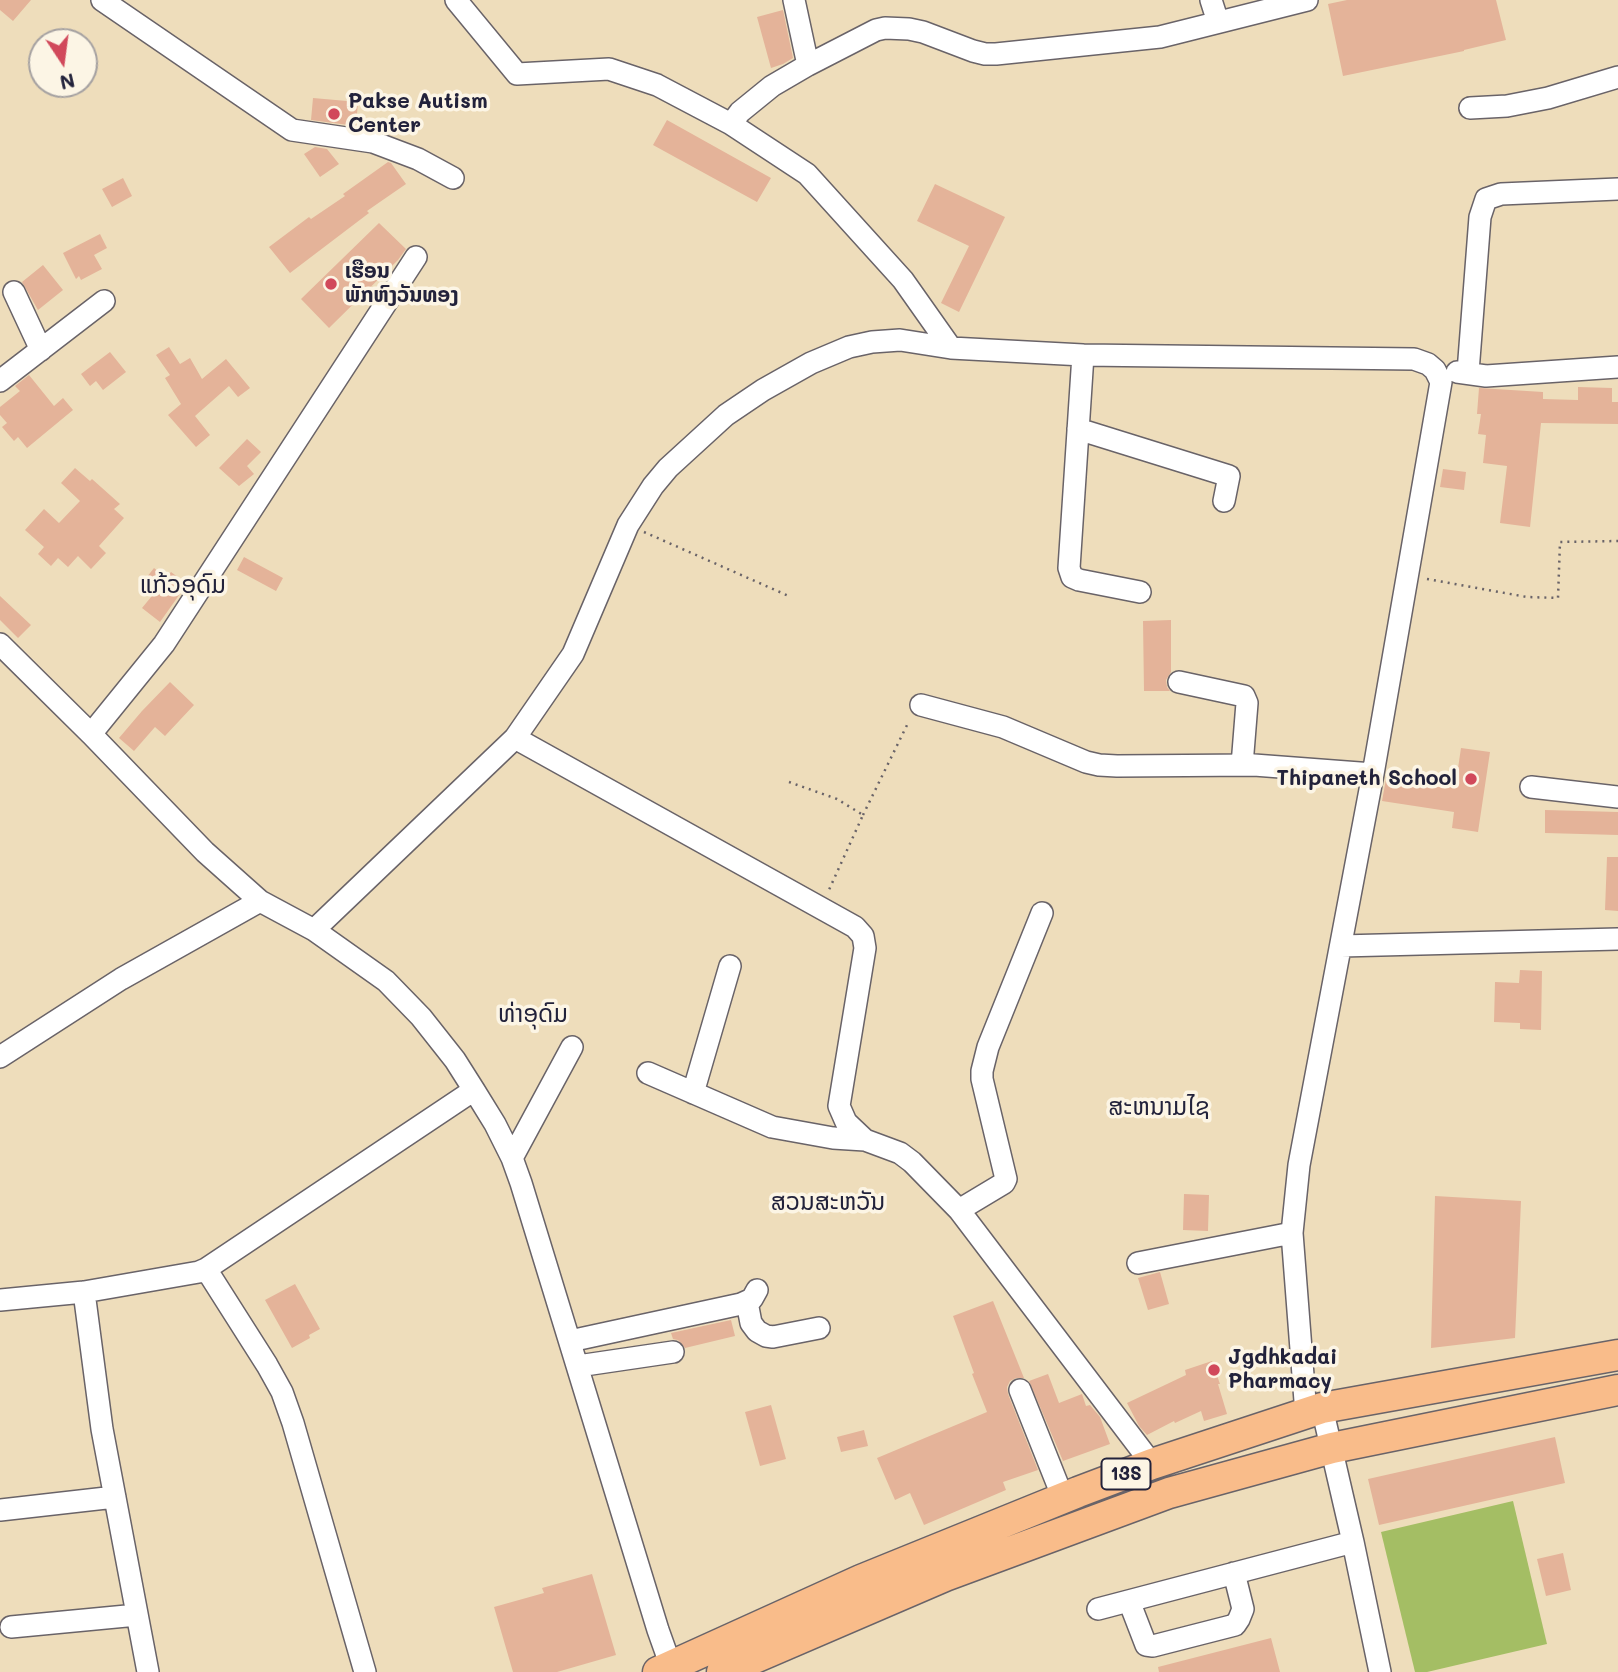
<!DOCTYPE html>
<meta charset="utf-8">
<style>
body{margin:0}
#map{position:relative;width:1618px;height:1672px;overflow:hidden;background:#edb;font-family:Mali,sans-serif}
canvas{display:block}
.north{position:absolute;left:28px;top:28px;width:70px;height:70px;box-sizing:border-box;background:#fcf5e5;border:2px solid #a5a1a1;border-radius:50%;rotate:167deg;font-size:19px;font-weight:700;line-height:28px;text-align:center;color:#22223b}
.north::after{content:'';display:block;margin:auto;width:24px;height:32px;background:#d1495b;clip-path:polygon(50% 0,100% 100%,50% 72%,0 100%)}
</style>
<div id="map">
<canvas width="1618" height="1672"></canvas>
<div class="north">N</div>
</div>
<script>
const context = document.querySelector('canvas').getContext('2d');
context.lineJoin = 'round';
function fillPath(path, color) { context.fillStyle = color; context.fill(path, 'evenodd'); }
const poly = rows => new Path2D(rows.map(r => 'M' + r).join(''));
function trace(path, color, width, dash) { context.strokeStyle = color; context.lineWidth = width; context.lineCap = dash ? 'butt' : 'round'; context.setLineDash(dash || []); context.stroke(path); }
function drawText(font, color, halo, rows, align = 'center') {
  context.font = font + ' Mali,"Noto Sans Lao",sans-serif'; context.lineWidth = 7; context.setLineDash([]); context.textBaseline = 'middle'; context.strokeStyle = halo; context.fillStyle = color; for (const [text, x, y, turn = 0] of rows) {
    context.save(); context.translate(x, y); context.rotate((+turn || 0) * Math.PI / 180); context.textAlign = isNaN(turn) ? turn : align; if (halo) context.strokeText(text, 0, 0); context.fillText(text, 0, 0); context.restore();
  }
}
const green = poly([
 [1513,1501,1547,1644,1427,1672,1415,1672,1381,1532]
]);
const building = poly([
 [0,0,31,0,13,21,0,10],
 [1347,0,1496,0,1506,40,1464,50,1464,51,1343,76,1328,4],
 [783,10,793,58,783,64,771,68,757,17],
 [313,98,358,102,356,126,311,120],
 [667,120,771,178,757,202,653,145],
 [315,147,327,149,339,164,320,177,304,154],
 [388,162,391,163,406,184,377,204,367,211,369,213,290,273,269,247,309,217,311,219,345,196,343,194],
 [123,178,132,196,112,207,102,189],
 [935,184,1005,217,959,312,941,303,969,246,917,221],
 [379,223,406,249,398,260,329,328,301,299],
 [100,234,107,248,94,255,102,269,81,280,79,276,76,279,63,253],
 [43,265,63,290,38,310,22,282],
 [169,347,180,364,190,358,202,379,226,359,250,388,238,397,229,386,195,416,210,435,196,447,168,415,181,404,165,378,170,375,156,355],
 [110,352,126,372,103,390,96,381,90,386,81,374],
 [29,375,54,406,63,398,73,410,27,448,18,437,14,441,2,427,7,423,0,415,0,407,20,391,15,386],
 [1578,387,1612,388,1612,402,1618,402,1618,424,1541,423,1530,527,1500,523,1507,466,1483,463,1486,435,1478,434,1481,414,1477,414,1479,388,1543,392,1543,399,1578,400],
 [247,439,261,452,247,466,254,474,239,486,219,468],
 [75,468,90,481,92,479,120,504,114,509,124,518,99,546,106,553,91,569,78,556,68,567,58,558,51,566,38,554,44,547,25,530,44,509,59,523,80,501,61,483],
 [1443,469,1466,472,1464,490,1440,487],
 [244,557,283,578,276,591,237,570],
 [154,568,166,578,171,572,187,584,160,622,142,608,156,591,143,582],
 [0,596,31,625,18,638,0,620],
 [1171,620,1171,672,1166,680,1167,687,1170,691,1144,691,1143,621],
 [170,682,194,705,165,736,155,727,134,751,119,738,142,711],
 [1461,748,1490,752,1478,832,1452,828,1454,812,1382,801,1386,779,1446,788,1449,774,1457,775],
 [1545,810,1618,812,1618,835,1545,833],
 [1607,857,1618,857,1618,911,1605,910],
 [1520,970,1542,971,1541,1030,1520,1029,1520,1023,1494,1022,1495,982,1519,983],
 [1184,1194,1209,1195,1208,1231,1183,1230],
 [1435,1196,1521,1201,1515,1338,1431,1348],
 [1160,1272,1169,1304,1148,1310,1138,1278],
 [295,1284,320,1329,309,1335,310,1338,292,1348,265,1300],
 [993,1301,1024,1378,1016,1378,1010,1381,1007,1387,1008,1394,1038,1470,1003,1482,1006,1490,924,1525,910,1493,895,1500,877,1458,987,1412,972,1374,974,1373,953,1316],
 [731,1320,735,1336,685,1348,678,1340,673,1339,671,1333],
 [1212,1361,1220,1384,1218,1384,1227,1414,1204,1421,1201,1411,1175,1423,1174,1421,1147,1435,1139,1426,1127,1403,1186,1375,1185,1370],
 [1048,1374,1059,1403,1082,1394,1086,1406,1090,1405,1100,1417,1110,1444,1063,1461,1029,1381],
 [771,1405,786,1459,760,1466,745,1412],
 [864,1430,868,1446,841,1452,837,1437],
 [1555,1437,1565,1483,1379,1525,1368,1479],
 [1563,1553,1571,1590,1546,1596,1537,1559],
 [592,1574,616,1655,557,1672,513,1672,494,1607,544,1593,542,1588],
 [1271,1638,1280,1672,1159,1672,1158,1667]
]);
const path = poly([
 [644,532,791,597],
 [1427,579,1527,597,1558,598,1560,542,1618,541],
 [789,782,837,799,863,815,828,892],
 [863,815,909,721]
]);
const minor = poly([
 [102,0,292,130,373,142,418,159,453,178],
 [456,0,517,74,609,69,657,85,731,124,807,174,903,280,951,348],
 [1211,0,1218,22],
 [808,65,876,30,885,28,909,29,923,32,973,51,985,54,996,54,1160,37,1307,0],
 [1470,108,1507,106,1548,98,1618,77],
 [731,124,740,112,772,86,808,65,794,0],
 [14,292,41,350],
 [1083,355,1069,568,1072,577,1079,580,1140,592],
 [1457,372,1486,376,1618,367],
 [1468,372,1480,217,1486,199,1501,194,1618,189],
 [0,381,104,301],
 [1078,429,1229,476,1224,501],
 [0,644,91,734,205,852,260,901,314,930,386,981,421,1017,455,1060,474,1090,495,1124,512,1158,521,1183,658,1630,673,1672],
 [1179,682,1244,696,1247,703,1242,765],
 [921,705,1003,727,1086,762,1099,765,1117,766,1254,765,1373,774],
 [91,734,164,644,416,257],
 [515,738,855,927,863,936,865,948,839,1106,846,1122,865,1140,900,1153,912,1162,959,1210,1152,1464],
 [1531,787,1618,797],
 [314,930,515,738,573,654,628,525,653,486,668,468,726,415,763,390,811,363,849,347,872,342,900,340,951,348,1083,355,1414,359,1428,364,1435,370,1441,382,1373,774,1299,1165,1292,1233,1306,1414],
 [1341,946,1618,939],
 [0,1057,121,979,260,901],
 [648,1073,772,1127,833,1138,865,1140],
 [693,1093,730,966],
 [512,1158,572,1047],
 [959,1210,1004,1183,1006,1179,982,1079,982,1071,988,1047,1042,913],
 [1138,1263,1292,1233],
 [206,1269,267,1365,282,1392,293,1423,365,1672],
 [84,1292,102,1429,148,1672],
 [0,1300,84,1292,199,1272,206,1269,474,1090],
 [747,1302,751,1323,757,1331,766,1336,773,1337,819,1328],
 [570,1341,741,1304,752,1299,757,1290],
 [578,1366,673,1352],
 [1020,1390,1063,1498],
 [1322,1408,1353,1542,1380,1672],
 [0,1510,115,1497],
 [1129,1601,1146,1645,1153,1646,1235,1625,1239,1619,1243,1609,1234,1573],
 [1098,1609,1353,1542],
 [11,1627,137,1615]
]);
const highway = poly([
 [658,1672,861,1580,1078,1492,1152,1464,1322,1408,1618,1355],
 [722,1672,945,1576,1169,1493,1332,1448,1618,1390]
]);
const markers = [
 [334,114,7,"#d1495b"],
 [331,284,7,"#d1495b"],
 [1471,779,7,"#d1495b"],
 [1214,1370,7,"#d1495b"]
];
const shields = [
 [1126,1474,49]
];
const shieldNames = [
 ["13S",1126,1474]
];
const poiNames = [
 ["Pakse Autism",348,102],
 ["Center",348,126],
 ["ເຮືອນ",345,272],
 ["ພັກຫົງວັນທອງ",345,296],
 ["Thipaneth School",1457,779,"right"],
 ["Jgdhkadai",1228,1358],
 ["Pharmacy",1228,1382]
];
const quarterNames = [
 ["ແກ້ວອຸດົມ",183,586],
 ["ທ່າອຸດົມ",533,1015],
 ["ສະຫນາມໄຊ",1159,1108],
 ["ສວນສະຫວັນ",828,1203]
];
fillPath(green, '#a4be64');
fillPath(building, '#e4b399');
trace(minor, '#696368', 24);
trace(highway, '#696368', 33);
trace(path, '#696368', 2.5, [2, 5]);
trace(minor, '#fff', 21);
trace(highway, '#f9bc8a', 30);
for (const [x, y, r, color] of markers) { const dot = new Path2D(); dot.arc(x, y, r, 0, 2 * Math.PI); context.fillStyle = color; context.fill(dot); trace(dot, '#fcf5e5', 2.5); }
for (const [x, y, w] of shields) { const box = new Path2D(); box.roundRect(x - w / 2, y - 15.5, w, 31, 5); context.fillStyle = '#fcf5e5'; context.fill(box); trace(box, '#22223b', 2); }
drawText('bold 19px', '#22223b', null, shieldNames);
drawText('bold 21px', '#22223b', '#fcf5e5', poiNames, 'left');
drawText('24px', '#22223b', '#fcf5e5', quarterNames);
</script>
